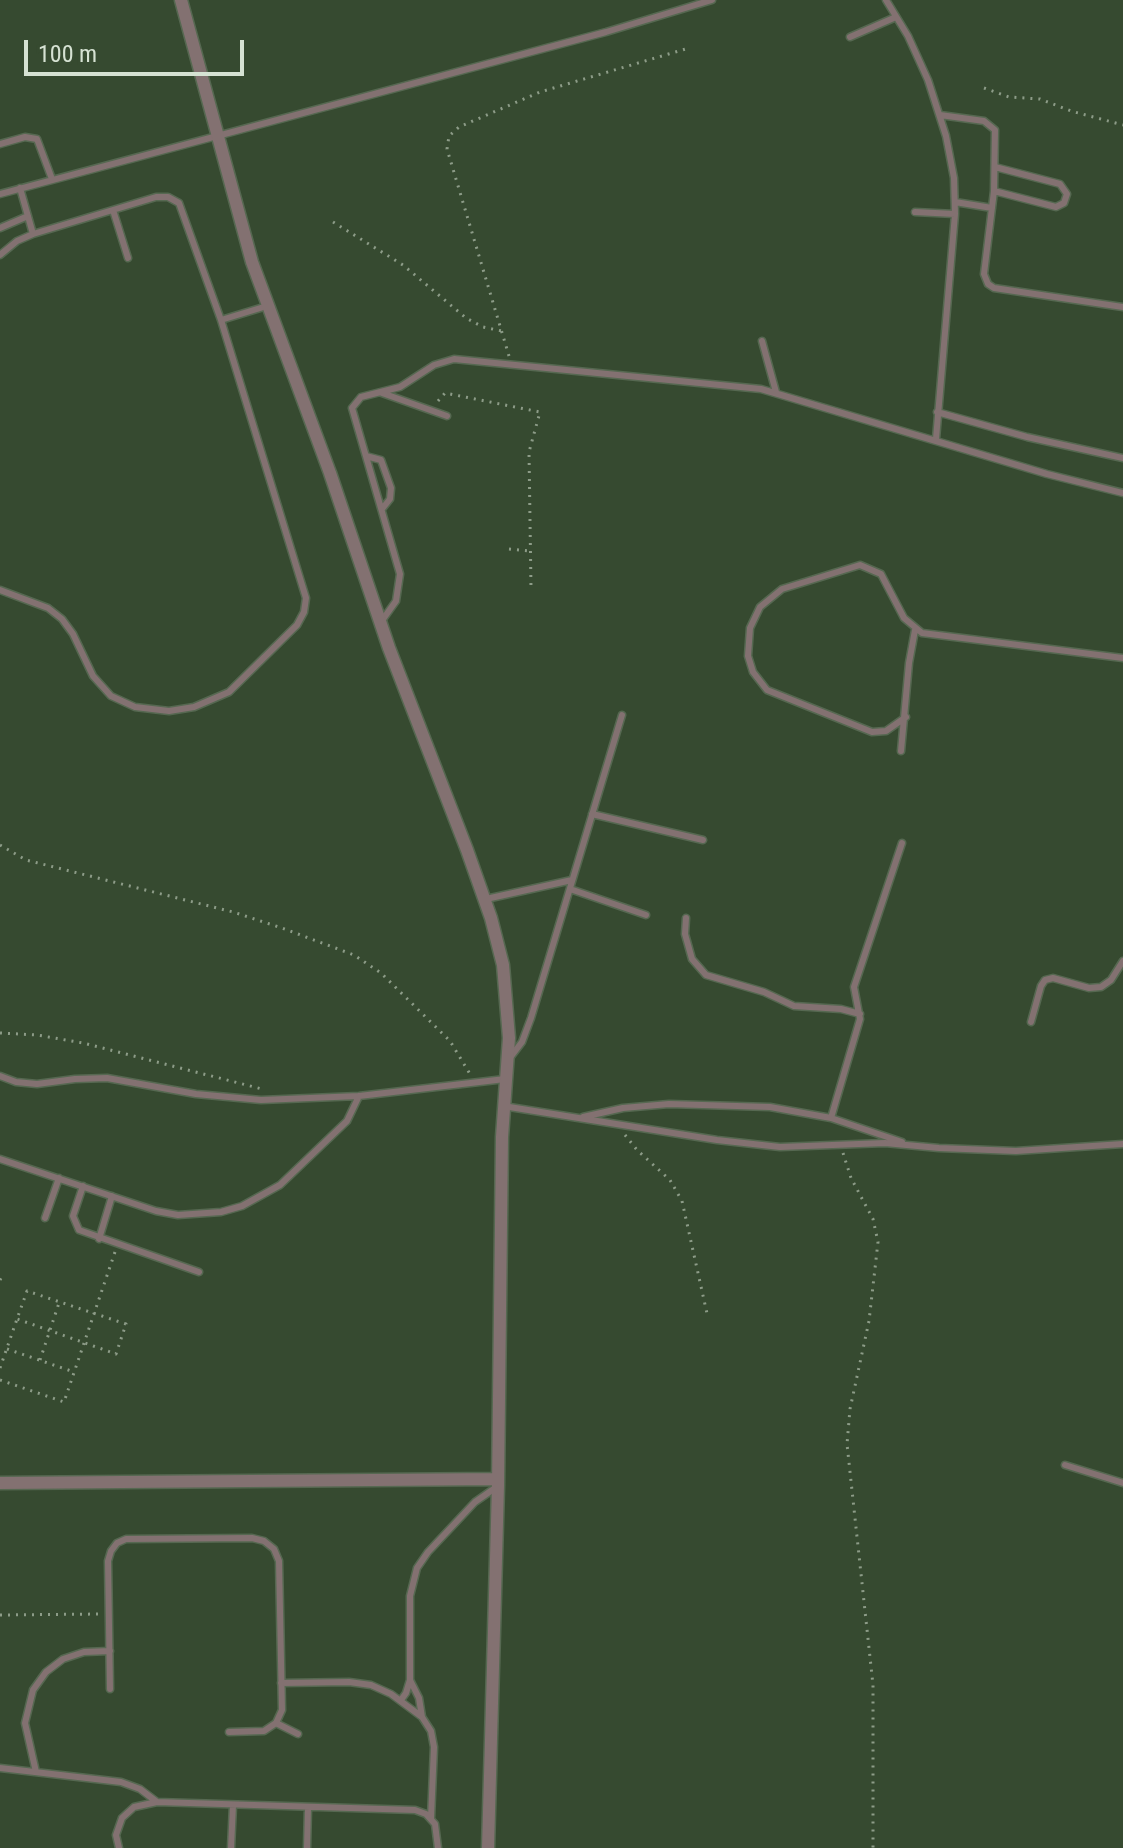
<!DOCTYPE html>
<style>
body{margin:0}
#map{position:relative;width:1123px;height:1848px;overflow:hidden;background:#364a30;font-family:"Roboto Condensed",sans-serif}
canvas{display:block}
.scale{position:absolute;left:24px;top:40px;width:220px;height:36px;box-sizing:border-box;border:4px solid #d6e2d3;border-top:0;padding-left:10px;font-size:24px;line-height:28px;white-space:nowrap;color:#d6e2d3;-webkit-text-stroke:6px #364a30;paint-order:stroke}
</style>
<div id="map">
<canvas width="1123" height="1848"></canvas>
<div class="scale">100 m</div>
</div>
<script>
const context = document.querySelector('canvas').getContext('2d');
context.lineJoin = 'round';
const poly = rows => new Path2D(rows.map(r => 'M' + r).join(''));
function trace(path, color, width, dash) { context.strokeStyle = color; context.lineWidth = width; context.lineCap = dash ? 'butt' : 'round'; context.setLineDash(dash || []); context.stroke(path); }
const path = poly([
 [984,88,1009,97,1040,99,1071,111,1123,125],
 [333,222,403,265,466,318,483,327,502,331],
 [509,356,447,149,449,136,459,127,540,92,689,48],
 [438,401,445,393,540,412,529,452,531,588],
 [509,549,530,551],
 [0,845,26,860,233,912,282,928,354,955,381,973,450,1041,470,1074],
 [0,1033,37,1035,83,1043,262,1089],
 [625,1135,637,1150,670,1180,682,1201,708,1318],
 [843,1153,851,1178,873,1219,878,1242,869,1321,850,1409,847,1444,873,1685,873,1848],
 [0,1280,1,1278],
 [7,1349,74,1372],
 [40,1360,59,1303],
 [0,1368,17,1319,27,1291,126,1324,116,1354,17,1319],
 [0,1380,64,1402,115,1252],
 [0,1615,101,1614]
]);
const service = poly([
 [886,0,908,36,928,80,946,136,954,178,955,214,936,439],
 [850,37,896,17],
 [940,115,984,121,995,130,994,191,984,274,988,284,994,288,1123,307],
 [0,144,25,137,37,139,52,179],
 [20,188,33,234],
 [994,191,1056,207,1064,203,1067,194,1060,184,995,167],
 [0,194,606,32,712,0],
 [955,202,992,208],
 [113,210,128,258],
 [915,212,955,214],
 [0,228,28,216],
 [0,255,17,241,33,234,156,197,168,197,179,203,221,320,306,598,304,612,297,625,229,692,194,707,169,711,135,707,111,696,93,676,73,634,62,619,48,608,0,590],
 [221,320,267,306],
 [762,341,776,392],
 [382,393,447,416],
 [937,412,1027,437,1123,458],
 [366,456,381,460,391,488,390,499,382,509],
 [381,622,396,601,400,574,352,408,361,397,400,387,434,365,454,359,761,389,1047,474,1123,493],
 [906,717,886,731,872,732,767,690,753,672,748,656,750,628,760,607,782,589,860,565,881,574,904,618,922,633,1123,658],
 [901,751,909,663,915,630],
 [592,814,703,840],
 [570,889,646,915],
 [486,899,572,880],
 [686,918,685,934,692,959,706,975,764,992,794,1006,841,1009,860,1014],
 [1031,1022,1041,986,1045,980,1053,978,1089,988,1101,987,1111,980,1123,961],
 [509,1059,522,1042,531,1018,622,715],
 [0,1076,16,1082,37,1084,75,1079,107,1078,196,1094,261,1100,359,1096,505,1079],
 [503,1106,717,1140,780,1147,885,1143,939,1148,1016,1151,1123,1144],
 [583,1117,623,1108,669,1104,770,1107,831,1118,902,1142],
 [831,1118,860,1019,854,987,902,843],
 [0,1159,156,1211,178,1215,221,1212,242,1206,280,1185,347,1121,359,1096],
 [83,1186,73,1216,79,1230,199,1272],
 [45,1218,59,1178],
 [99,1239,112,1196],
 [1065,1465,1123,1483],
 [410,1680,419,1698,422,1717],
 [281,1683,349,1682,371,1685,391,1694,422,1717,431,1731,434,1747,431,1818],
 [110,1689,108,1561,111,1551,117,1543,126,1539,252,1538,264,1541,274,1549,279,1561,282,1710,276,1723,264,1731,229,1732],
 [401,1700,406,1693,410,1680,410,1596,417,1568,428,1552,475,1502,498,1486],
 [276,1723,298,1734],
 [0,1768,121,1782,140,1789,157,1802],
 [36,1772,25,1723,33,1690,46,1672,63,1659,84,1652,110,1651],
 [119,1848,116,1835,122,1818,134,1807,157,1802,415,1810,426,1814,435,1824,438,1848],
 [231,1848,233,1805],
 [307,1848,308,1807]
]);
const minor = poly([
 [181,0,252,262,330,473,389,648,467,850,491,918,503,965,509,1038,502,1137,498,1486,488,1848],
 [0,1483,498,1479]
]);
trace(service, '#566851', 9);
trace(minor, '#566851', 15);
trace(path, '#8d9c88', 3, [2, 6]);
trace(service, '#837171', 6);
trace(minor, '#837171', 12);
</script>
